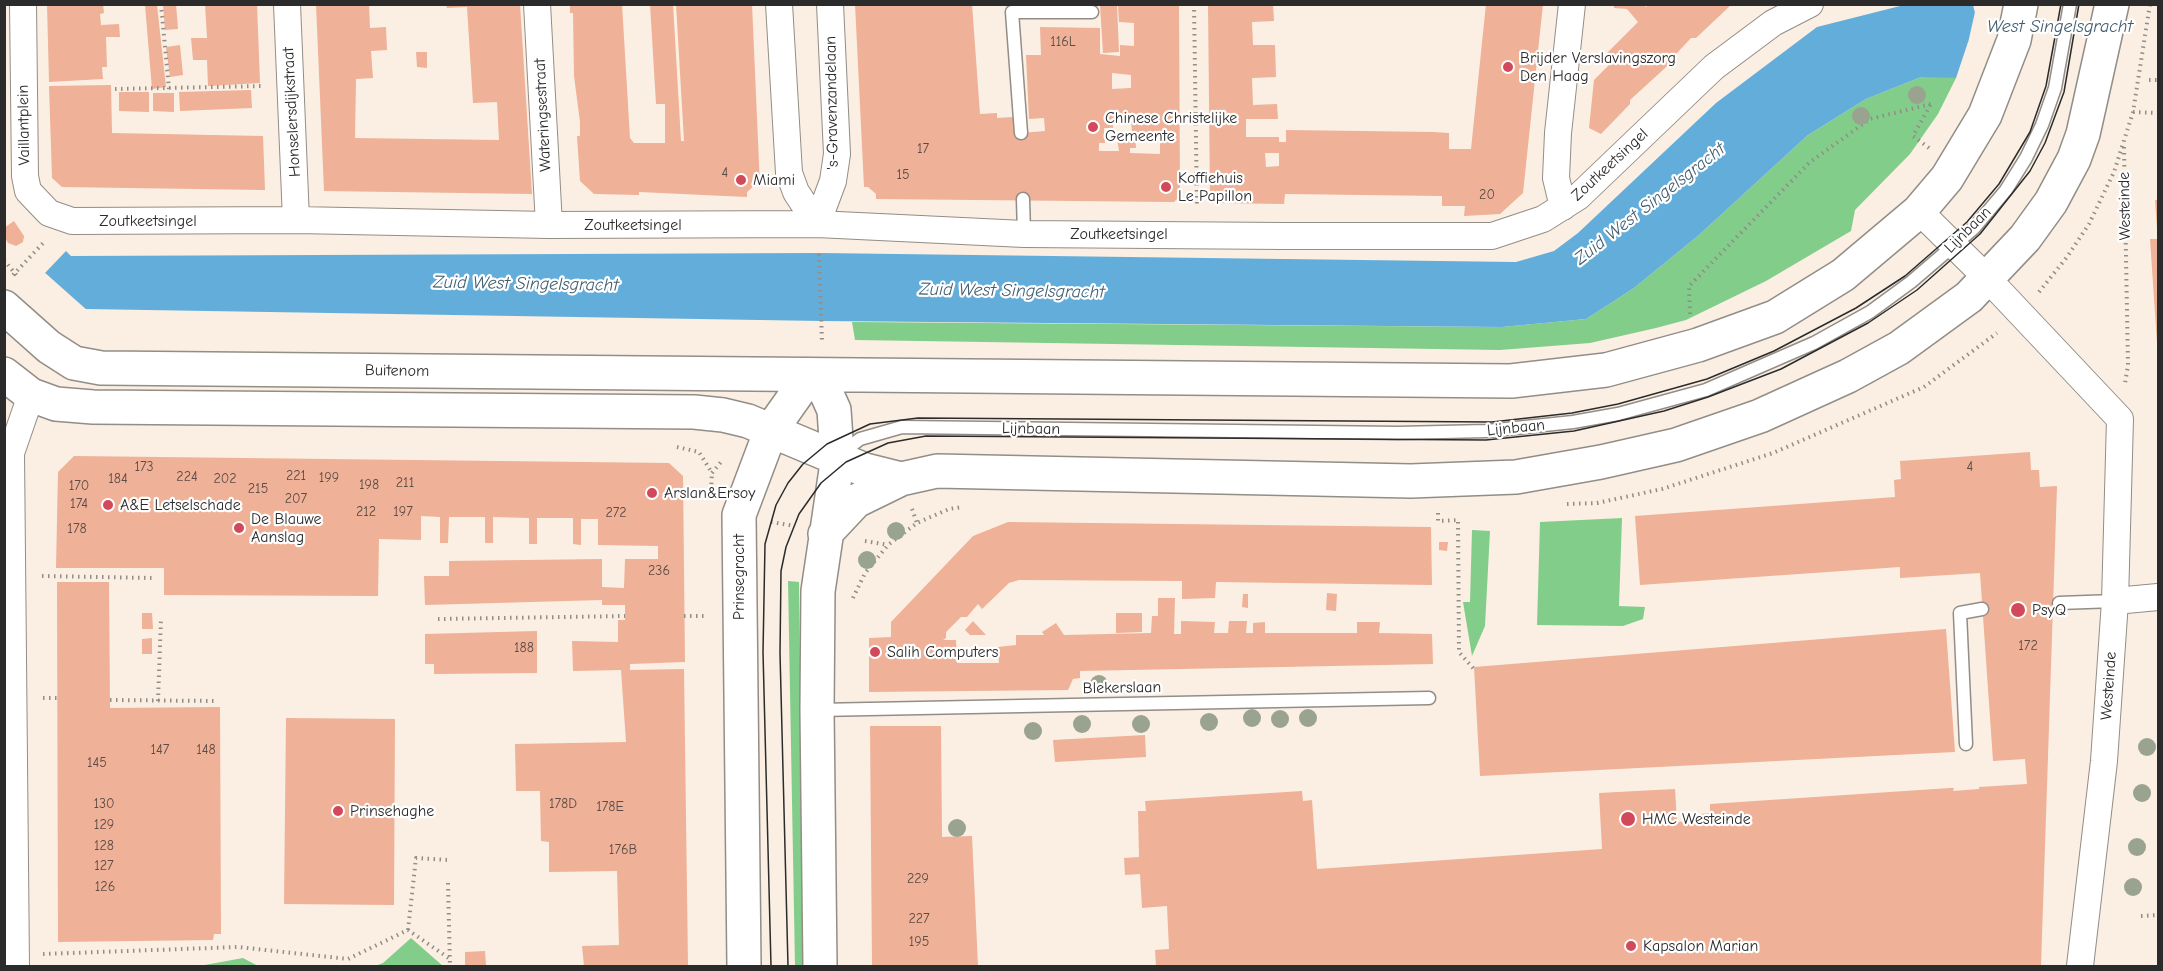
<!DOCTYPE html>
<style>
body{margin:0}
#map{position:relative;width:2163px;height:971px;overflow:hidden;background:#faefe2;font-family:"Comic Neue",sans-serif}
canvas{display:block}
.frame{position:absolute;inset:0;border:6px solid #2b2b2b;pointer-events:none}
</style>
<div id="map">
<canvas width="2163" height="971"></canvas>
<div class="frame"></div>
</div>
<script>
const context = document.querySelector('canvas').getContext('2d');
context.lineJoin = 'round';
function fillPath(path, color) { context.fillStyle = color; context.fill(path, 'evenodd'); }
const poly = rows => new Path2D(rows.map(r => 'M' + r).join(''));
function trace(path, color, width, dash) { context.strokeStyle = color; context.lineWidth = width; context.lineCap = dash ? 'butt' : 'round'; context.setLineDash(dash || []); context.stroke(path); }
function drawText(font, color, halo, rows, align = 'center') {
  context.font = font + ' "Comic Neue",sans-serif'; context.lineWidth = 4.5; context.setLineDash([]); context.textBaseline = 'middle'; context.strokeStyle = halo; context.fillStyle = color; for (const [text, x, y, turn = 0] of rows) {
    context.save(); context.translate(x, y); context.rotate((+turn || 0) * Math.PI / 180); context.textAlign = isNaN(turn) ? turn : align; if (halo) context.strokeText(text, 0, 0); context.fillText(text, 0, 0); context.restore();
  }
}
const green = poly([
 [1939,76,1956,78,1938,114,1910,154,1855,210,1851,231,1766,281,1686,320,1656,328,1590,343,1500,350,855,340,852,322,1502,327,1586,319,1634,288,1699,235,1808,135,1866,99,1921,77],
 [1622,518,1619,606,1645,607,1643,619,1623,626,1537,625,1540,522],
 [1472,530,1490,531,1485,626,1472,656,1463,602,1470,602],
 [788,581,799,582,802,825,812,966,795,966],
 [411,938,443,966,375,966,383,963],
 [243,958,258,966,199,966]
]);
const water = poly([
 [1904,5,1973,5,1975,13,2158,5,2158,31,1968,42,1956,78,1921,77,1866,99,1808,135,1699,235,1634,288,1586,319,1502,327,821,321,85,309,5,382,45,273,66,251,71,256,819,253,1516,262,1554,251,1578,233,1716,103,1817,27]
]);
const pier = poly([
 [2100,5,2158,5,2158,32,1968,43,1975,12],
 [43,271,88,311,4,385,4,309]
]);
const building = poly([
 [47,4,103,4,104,13,100,14,101,25,119,24,120,37,106,37,107,67,102,67,103,79,49,82],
 [163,4,176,4,178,29,165,30],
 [205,4,257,4,260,83,208,86,207,60,193,60,191,38,207,38],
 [316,4,369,4,370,28,386,27,387,50,371,51,373,78,356,79,355,138,499,140,497,102,473,103,467,7,447,8,446,5,520,4,532,194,324,191],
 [570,4,622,4,630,138,634,143,665,143,665,104,656,104,650,4,673,4,681,141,684,141,676,4,752,4,760,186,755,185,747,192,747,197,639,192,639,195,594,194,580,181,577,136,580,136,580,122,574,76,573,13,570,13],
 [855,4,972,4,980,114,997,113,997,118,1013,117,1014,128,1021,133,1045,131,1044,118,1029,119,1026,55,1041,55,1040,27,1100,28,1100,54,1120,56,1120,45,1134,46,1134,23,1119,22,1118,4,1179,4,1180,196,1174,202,876,199,876,194,868,187,864,187],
 [1112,73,1131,75,1131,88,1112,89],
 [1113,120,1131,120,1132,132,1116,132,1119,151,1099,151,1099,143,1105,143,1104,128,1113,128],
 [1135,134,1160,134,1160,154,1130,153,1130,148,1136,148],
 [1117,4,1119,52,1103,53,1100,5],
 [1208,4,1273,4,1274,21,1252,22,1253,45,1275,45,1276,77,1252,78,1253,105,1277,104,1278,119,1246,119,1246,137,1279,137,1279,142,1286,142,1286,130,1433,132,1449,133,1449,149,1471,149,1486,4,1543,4,1523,193,1500,214,1464,216,1465,206,1442,206,1442,196,1285,194,1284,204,1216,203,1210,197],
 [1265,153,1279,153,1279,166,1266,167],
 [1614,4,1643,4,1646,7,1649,4,1732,4,1696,38,1691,38,1676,54,1675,59,1630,100,1630,104,1601,134,1589,128,1594,80,1610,64,1603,57,1638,22,1627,9,1614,8],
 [145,5,157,5,166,87,152,89],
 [180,45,183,75,170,77,166,47],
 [416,52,427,52,427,68,417,67],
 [111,85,112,133,263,136,265,190,62,187,52,178,49,86],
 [251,90,252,108,180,111,179,92],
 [119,92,149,92,149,112,119,111],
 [153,93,174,93,174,112,153,111],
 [2155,200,2158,200,2158,229,2157,229],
 [14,221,24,236,23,242,16,246,8,243,4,236,4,228],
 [2150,239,2158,239,2158,343,2157,343],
 [2030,452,2031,470,2039,470,2040,487,2057,486,2041,966,1156,966,1155,950,1169,949,1167,906,1142,908,1140,874,1125,875,1124,858,1139,857,1138,811,1146,811,1145,801,1302,791,1303,801,1312,800,1317,869,1602,849,1599,793,1675,789,1677,822,1701,820,1701,814,1710,813,1710,804,1950,788,1954,788,1953,791,1979,789,1979,787,2027,784,2025,759,1993,761,1980,573,1900,578,1900,567,1640,585,1635,516,1895,497,1894,480,1901,479,1900,461],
 [74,456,669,463,683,476,685,662,630,664,630,670,684,669,688,966,584,966,582,946,619,945,617,871,549,872,549,842,541,841,540,791,516,791,515,744,626,742,621,670,573,671,572,641,618,642,618,620,625,620,625,605,602,605,602,600,425,605,424,576,449,576,449,561,602,559,602,587,624,588,625,559,658,559,658,546,598,545,598,519,581,519,581,545,573,544,573,518,537,518,537,544,529,544,529,518,493,517,493,543,485,543,485,517,449,517,448,543,440,543,440,517,421,516,421,540,379,539,378,596,164,595,164,568,56,568,58,472],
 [1008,522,1431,527,1432,585,1216,582,1215,598,1182,599,1182,581,1019,580,1009,583,982,609,978,604,967,617,961,617,946,632,946,638,943,640,956,640,957,663,999,663,998,647,1016,645,1016,635,1044,635,1042,632,1056,623,1064,635,1151,633,1152,616,1158,616,1158,598,1175,598,1174,634,1181,634,1181,621,1215,622,1214,633,1228,633,1229,621,1247,621,1246,633,1253,633,1253,623,1265,622,1265,633,1357,633,1357,622,1380,622,1379,633,1432,634,1433,664,1080,671,1080,678,1073,679,1068,690,869,692,869,638,891,637,891,622,973,536],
 [1439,542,1448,542,1447,551,1439,550],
 [57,582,109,582,110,708,220,707,221,934,214,934,213,940,58,942],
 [1327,593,1337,594,1336,611,1326,610],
 [1243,594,1248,594,1248,608,1242,607],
 [142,613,152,613,153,629,142,629],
 [1116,613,1142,613,1142,632,1116,633],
 [973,621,986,635,970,635,965,630],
 [1946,629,1955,752,1480,776,1474,667],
 [537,631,537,673,434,674,434,664,425,664,425,634],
 [152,638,152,654,142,654,142,639],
 [286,718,395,719,394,905,284,904],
 [870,726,941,726,942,837,972,836,978,966,872,966],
 [1145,735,1146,757,1055,762,1053,740],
 [485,951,486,965,465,965,465,952]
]);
const path = poly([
 [161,4,169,89],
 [1194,4,1197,208],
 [2149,80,2158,80],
 [115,89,262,86],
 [2133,112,2158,113],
 [2124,147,2128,366,2125,383],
 [1929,148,1913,136,1931,104],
 [819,254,822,342],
 [4,260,17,276],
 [13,275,45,241],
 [2039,292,2067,257,2089,224,2114,172,2133,112,2150,4],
 [1690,314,1689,286,1810,162,1870,119,1931,104],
 [677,447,699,452,712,473],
 [712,473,721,462],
 [711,490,712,473],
 [1567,504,1597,503,1662,489,1773,453,1924,387,1997,333],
 [912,509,917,523],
 [1438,513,1438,521,1458,520,1459,652,1474,669],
 [771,522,794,526],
 [865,541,888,545],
 [42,576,152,578],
 [853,598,865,573,888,545,917,523,949,509,962,507],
 [684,616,708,616],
 [438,619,625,616],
 [43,698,57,698],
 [110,700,215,701],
 [158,701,161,619],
 [448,883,450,966],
 [2141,916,2158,915],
 [408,930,416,858,448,860],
 [43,954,238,947,348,959,408,930,450,959]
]);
const lane = poly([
 [1021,133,1012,12,1092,12],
 [1023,199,1024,234],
 [839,455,860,439,902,427,1398,433,1487,431,1573,422,1618,414,1706,390,1814,343,1870,312,1911,282,1974,228,2006,190,2026,158,2042,125,2055,88,2070,4],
 [2059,603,2115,601],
 [818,710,1429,698],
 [1966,744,1960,613,1982,609]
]);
const street = poly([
 [23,4,25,176,28,191,49,213,72,221,296,220,549,225,817,224,1024,234,1283,236,1492,236,1543,219,1578,197,1714,67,1773,23,1810,4],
 [287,4,296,220],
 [537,4,549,225],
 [779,4,789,173,796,192,817,224],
 [1563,207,1556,178,1558,133,1572,4],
 [1919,211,1987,278,2120,419,2115,601,2104,761,2080,966],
 [817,224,833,181,837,154,830,4],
 [2115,601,2158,597],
 [16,966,11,453,31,395]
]);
const secondary = poly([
 [4,307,49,347,74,363,101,368,1511,381,1606,370,1698,345,1775,317,1843,275,1919,211,1947,178,1985,115,2014,40,2021,4],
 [4,374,31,395,56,404,93,407,694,412,723,415,748,421,865,470,901,479,937,471,1411,481,1516,477,1601,462,1676,445,1760,416,1848,376,1899,348,1969,297,2025,238,2051,202,2074,159,2083,134,2112,4],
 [810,375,825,390,834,410,836,439,836,470,818,591,817,710,820,966],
 [825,534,856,501,901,479],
 [744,966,739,515,771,430,810,375]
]);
const tram = poly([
 [771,966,763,652,765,544,776,505,788,483,803,464,827,444,870,424,918,418,1492,422,1572,413,1618,404,1707,379,1774,351,1856,308,1905,276,1967,222,1999,184,2030,132,2046,86,2061,4],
 [788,966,780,653,781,571,786,547,799,514,821,483,846,462,888,443,926,436,1486,440,1574,431,1664,411,1708,397,1781,369,1868,323,1917,290,1980,234,2030,171,2045,143,2064,92,2079,4]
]);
const trees = [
 [1917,95],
 [1861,116],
 [896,531],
 [867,560],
 [1099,684],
 [1252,718],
 [1308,718],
 [1280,719],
 [1209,722],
 [1082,724],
 [1141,724],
 [1033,731],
 [2147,747],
 [2142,793],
 [957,828],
 [2137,847],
 [2133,887]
];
const markers = [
 [1508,67,6,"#d1495b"],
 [1093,127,6,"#d1495b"],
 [741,180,6,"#d1495b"],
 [1166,187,6,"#d1495b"],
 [652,493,6,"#d1495b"],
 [108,505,6,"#d1495b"],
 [239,528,6,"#d1495b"],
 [2018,610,8,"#d1495b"],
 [875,652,6,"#d1495b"],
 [338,811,6,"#d1495b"],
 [1628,819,8,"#d1495b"],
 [1631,946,6,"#d1495b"]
];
const numberNames = [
 ["116L",1063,42],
 ["17",923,149],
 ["4",725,173],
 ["15",903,175],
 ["20",1487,195],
 ["173",144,467],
 ["4",1970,467],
 ["221",296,476],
 ["224",187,477],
 ["199",329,478],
 ["184",118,479],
 ["202",225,479],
 ["211",405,483],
 ["198",369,485],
 ["170",79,486],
 ["215",258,489],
 ["207",296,499],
 ["174",79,504],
 ["212",366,512],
 ["197",403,512],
 ["272",616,513],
 ["178",77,529],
 ["236",659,571],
 ["172",2028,646],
 ["188",524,648],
 ["147",160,750],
 ["148",206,750],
 ["145",97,763],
 ["130",104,804],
 ["178D",563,804],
 ["178E",610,807],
 ["129",104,825],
 ["128",104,846],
 ["176B",623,850],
 ["127",104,866],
 ["229",918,879],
 ["126",105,887],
 ["227",919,919],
 ["195",919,942]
];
const poiNames = [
 ["Brijder Verslavingszorg",1520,58],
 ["Den Haag",1520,76],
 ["Chinese Christelijke",1105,118],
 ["Gemeente",1105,136],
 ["Koffiehuis",1178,178],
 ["Le Papillon",1178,196],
 ["Miami",753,180],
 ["Arslan&Ersoy",664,493],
 ["A&E Letselschade",120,505],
 ["De Blauwe",251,519],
 ["Aanslag",251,537],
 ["PsyQ",2032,610],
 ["Salih Computers",887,652],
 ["Prinsehaghe",350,811],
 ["HMC Westeinde",1642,819],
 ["Kapsalon Marian",1643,946]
];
const streetNames = [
 ["'s-Gravenzandelaan",832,103,-91],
 ["Honselersdijkstraat",292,112,-93],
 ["Wateringsestraat",543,115,-93],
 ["Vaillantplein",24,125,-91],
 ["Zoutkeetsingel",1610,165,-43],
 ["Westeinde",2125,206,-91],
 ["Zoutkeetsingel",148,221],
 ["Zoutkeetsingel",633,225],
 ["Lijnbaan",1968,230,-45],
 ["Zoutkeetsingel",1119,234],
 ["Buitenom",397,371,1],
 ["Lijnbaan",1516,428,-6],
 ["Lijnbaan",1031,429,1],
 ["Prinsegracht",739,577,-90],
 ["Westeinde",2109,686,-86],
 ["Blekerslaan",1122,688,-1]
];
const waterNames = [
 ["West Singelsgracht",2060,27],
 ["Zuid West Singelsgracht",1650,204,-38],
 ["Zuid West Singelsgracht",526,284,1],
 ["Zuid West Singelsgracht",1012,291,1]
];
fillPath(green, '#83cd8b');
fillPath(water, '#63addb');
fillPath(pier, '#faefe2');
fillPath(building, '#efb197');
trace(lane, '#928d86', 15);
trace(street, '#928d86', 28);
trace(secondary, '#928d86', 36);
trace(path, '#928d86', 4, [1.5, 4.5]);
trace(lane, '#fff', 12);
trace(street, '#fff', 26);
trace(secondary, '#fff', 33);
trace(tram, '#2b2b2b', 1.5);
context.fillStyle = '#99a390';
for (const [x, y] of trees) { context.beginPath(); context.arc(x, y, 9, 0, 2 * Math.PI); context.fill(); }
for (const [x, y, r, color] of markers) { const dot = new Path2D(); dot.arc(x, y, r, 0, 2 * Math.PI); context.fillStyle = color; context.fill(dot); trace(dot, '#fff', 2); }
drawText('14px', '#5c4c46', null, numberNames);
drawText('16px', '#2b2b2b', '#fff', poiNames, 'left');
drawText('16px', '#2b2b2b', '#fff', streetNames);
drawText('italic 18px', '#415f71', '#fff', waterNames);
</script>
